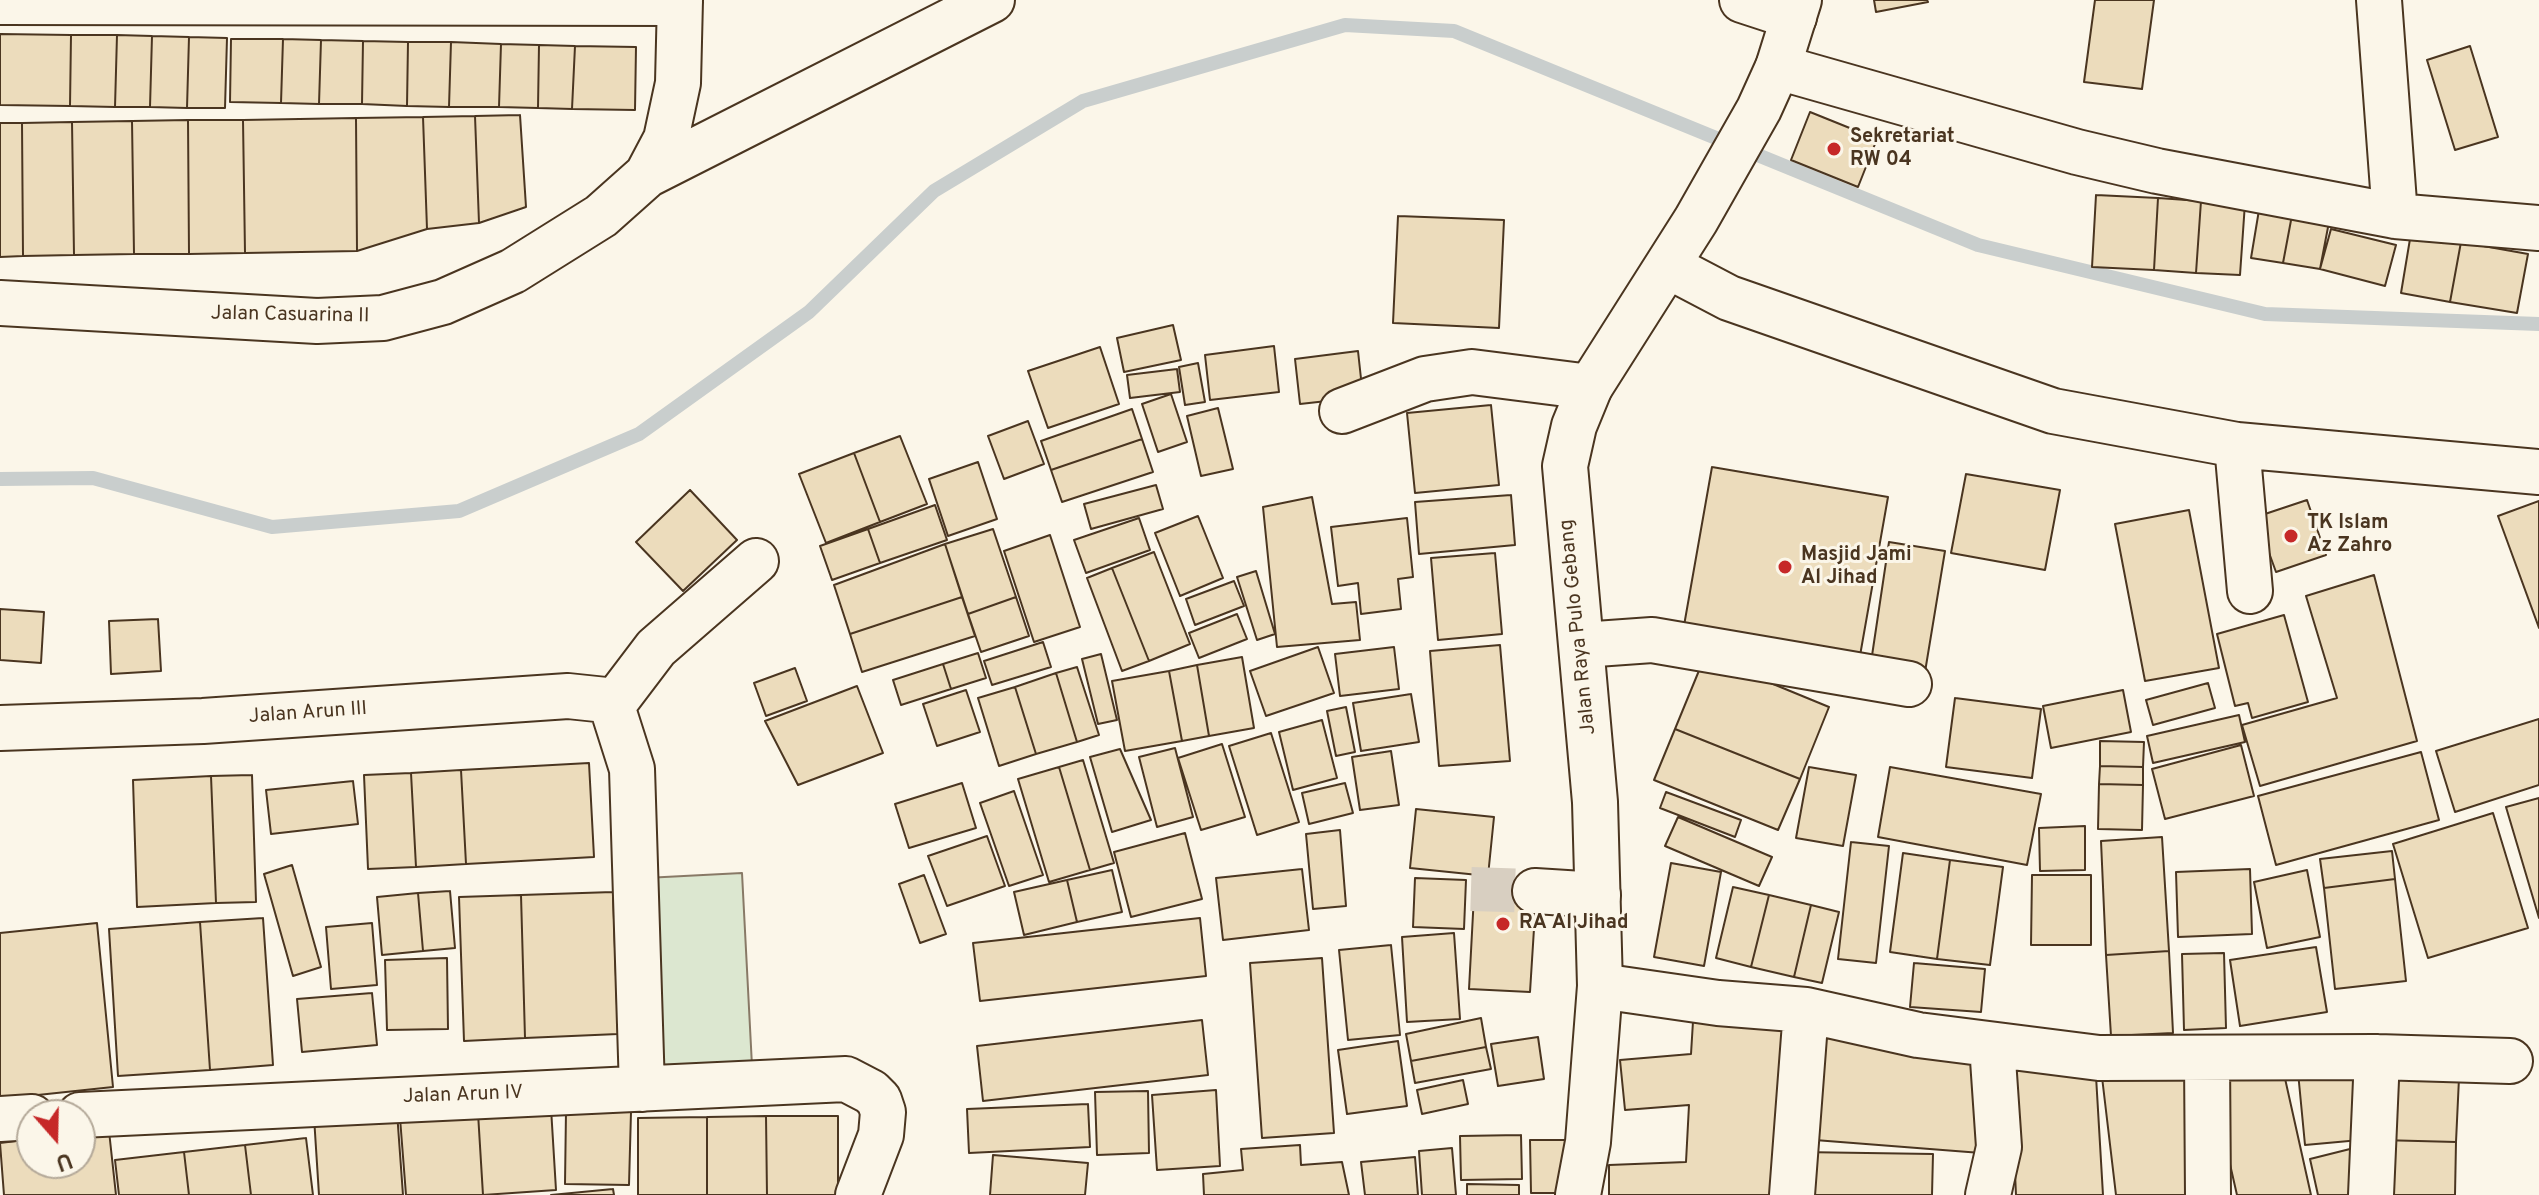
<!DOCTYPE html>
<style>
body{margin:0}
#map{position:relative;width:2539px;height:1195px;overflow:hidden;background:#fbf6e9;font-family:Overpass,sans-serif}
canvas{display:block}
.north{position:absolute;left:16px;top:1099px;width:80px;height:80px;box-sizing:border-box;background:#fbf6e9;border:2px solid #b4a999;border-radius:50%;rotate:160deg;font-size:22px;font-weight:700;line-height:32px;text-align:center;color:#4a3520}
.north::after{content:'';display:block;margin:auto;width:28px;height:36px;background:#c62828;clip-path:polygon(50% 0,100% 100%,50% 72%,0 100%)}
</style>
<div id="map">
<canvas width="2539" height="1195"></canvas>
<div class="north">U</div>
</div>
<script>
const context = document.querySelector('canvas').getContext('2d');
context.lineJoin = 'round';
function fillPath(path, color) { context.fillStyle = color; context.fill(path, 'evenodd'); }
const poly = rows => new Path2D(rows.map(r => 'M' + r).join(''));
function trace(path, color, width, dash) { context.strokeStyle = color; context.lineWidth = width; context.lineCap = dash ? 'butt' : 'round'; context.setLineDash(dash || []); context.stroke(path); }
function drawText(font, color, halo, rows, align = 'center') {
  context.font = font + ' Overpass,sans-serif'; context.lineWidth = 6; context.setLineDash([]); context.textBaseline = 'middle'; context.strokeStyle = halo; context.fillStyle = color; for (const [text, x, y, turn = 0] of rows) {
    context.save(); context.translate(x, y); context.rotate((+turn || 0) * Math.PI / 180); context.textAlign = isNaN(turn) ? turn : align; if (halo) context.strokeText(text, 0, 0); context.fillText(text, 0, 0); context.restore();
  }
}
const green = poly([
 [742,873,752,1066,655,1071,645,878,742,873]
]);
const stream = poly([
 [0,479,93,478,272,527,459,511,639,434,809,312,934,191,1083,101,1345,25,1454,31,1978,245,2265,314,2539,324]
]);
const building = poly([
 [1874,0,1927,0,1928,2,1876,12,1874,0],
 [2095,0,2154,0,2142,89,2084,82,2095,0],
 [0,34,71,35,70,106,0,105,0,34],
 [71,35,117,35,115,107,70,106,71,35],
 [117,35,152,36,150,107,115,107,117,35],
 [152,36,189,37,187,108,150,107,152,36],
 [189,37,227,38,225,108,187,108,189,37],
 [231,39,283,39,281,103,230,102,231,39],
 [283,39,321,40,319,104,281,103,283,39],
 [321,40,363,41,362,104,319,104,321,40],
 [363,41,408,42,407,106,362,104,363,41],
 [408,42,451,42,449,107,407,106,408,42],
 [451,42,501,44,499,107,449,107,451,42],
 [501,44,539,45,538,108,499,107,501,44],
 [539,45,575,46,572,109,538,108,539,45],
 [575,46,636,47,635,110,572,109,575,46],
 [2470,46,2498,137,2455,150,2427,60,2470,46],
 [1810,112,1877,139,1858,187,1791,160,1810,112],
 [520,115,526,207,479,223,475,116,520,115],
 [475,116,479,223,427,229,423,117,475,116],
 [423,117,427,229,357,251,356,118,423,117],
 [356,118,357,251,245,253,243,120,356,118],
 [188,120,243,120,245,253,189,254,188,120],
 [188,120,189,254,134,254,132,121,188,120],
 [132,121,134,254,74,255,72,122,132,121],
 [72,122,74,255,23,256,22,123,72,122],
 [0,123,22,123,23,256,0,257,0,123],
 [2096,195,2158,198,2154,270,2092,267,2096,195],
 [2158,198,2201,201,2196,273,2154,270,2158,198],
 [2201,201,2245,203,2240,275,2196,273,2201,201],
 [2259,210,2292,215,2283,263,2251,258,2259,210],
 [2292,215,2329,222,2320,269,2283,263,2292,215],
 [1398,216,1504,220,1499,328,1393,323,1398,216],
 [2331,229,2396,245,2385,286,2320,269,2331,229],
 [2411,233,2461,242,2450,302,2401,293,2411,233],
 [2461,242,2528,254,2517,313,2450,302,2461,242],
 [1173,325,1181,360,1124,372,1117,338,1173,325],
 [1274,346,1279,392,1210,400,1205,355,1274,346],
 [1100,347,1119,404,1048,428,1028,371,1100,347],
 [1358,351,1363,397,1300,404,1295,359,1358,351],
 [1198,363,1205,402,1185,405,1179,367,1198,363],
 [1177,369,1180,392,1130,398,1127,375,1177,369],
 [1171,394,1187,442,1158,452,1142,404,1171,394],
 [1491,405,1499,485,1415,493,1407,413,1491,405],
 [1218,408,1233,469,1201,476,1187,416,1218,408],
 [1132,409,1142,439,1051,470,1041,441,1132,409],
 [1028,421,1044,464,1004,479,988,436,1028,421],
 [900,436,927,504,880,522,854,453,900,436],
 [1142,439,1153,472,1062,502,1051,470,1142,439],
 [854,453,880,522,826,543,799,474,854,453],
 [978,462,997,519,948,536,929,479,978,462],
 [1712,467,1888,497,1858,667,1682,637,1712,467],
 [1966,474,2060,490,2045,570,1951,553,1966,474],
 [1156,485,1163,509,1091,529,1084,504,1156,485],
 [690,490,737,540,683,591,636,542,690,490],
 [1511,495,1515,545,1419,554,1415,502,1511,495],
 [1312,497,1332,604,1356,602,1360,640,1277,647,1263,507,1312,497],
 [2307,500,2326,555,2276,572,2256,517,2307,500],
 [2539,501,2539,628,2498,516,2539,501],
 [935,505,947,540,880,563,868,529,935,505],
 [2189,510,2219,668,2145,681,2115,524,2189,510],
 [1198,516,1223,578,1180,596,1155,533,1198,516],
 [1139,518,1150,550,1086,573,1074,540,1139,518],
 [1407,518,1413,577,1398,579,1401,609,1361,614,1358,583,1338,586,1331,527,1407,518],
 [868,529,880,563,832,580,820,546,868,529],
 [993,529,1016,597,968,614,945,544,993,529],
 [1050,535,1080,627,1034,642,1004,551,1050,535],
 [1889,542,1945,551,1924,678,1870,669,1889,542],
 [945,544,962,597,850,634,834,585,945,544],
 [1154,552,1190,644,1149,661,1112,568,1154,552],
 [1495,553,1502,634,1438,640,1431,558,1495,553],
 [1112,568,1149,661,1122,671,1087,578,1112,568],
 [1256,571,1275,634,1257,640,1237,577,1256,571],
 [2374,575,2417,741,2260,786,2242,725,2337,698,2306,596,2374,575],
 [1234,581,1244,606,1195,625,1186,599,1234,581],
 [962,597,975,636,862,672,850,634,962,597],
 [1016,597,1029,636,981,652,968,614,1016,597],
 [0,609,44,612,41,663,0,660,0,609],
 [1237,614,1247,639,1199,658,1189,633,1237,614],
 [2284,615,2308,702,2252,718,2248,703,2235,706,2217,634,2284,615],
 [158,619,161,671,111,674,109,621,158,619],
 [1043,642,1051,667,992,685,984,661,1043,642],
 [1500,645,1510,761,1439,766,1430,651,1500,645],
 [1318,647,1334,693,1266,716,1250,671,1318,647],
 [1394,647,1399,689,1340,696,1335,654,1394,647],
 [978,653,986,678,951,689,943,664,978,653],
 [1101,654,1117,720,1098,724,1082,659,1101,654],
 [1705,656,1829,707,1800,779,1675,729,1705,656],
 [1242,657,1254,728,1209,736,1197,665,1242,657],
 [943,664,951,689,901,705,893,680,943,664],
 [1197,665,1209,736,1182,741,1169,671,1197,665],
 [1077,667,1099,735,1077,742,1056,673,1077,667],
 [795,668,807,701,766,716,754,683,795,668],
 [1169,671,1182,741,1125,751,1112,681,1169,671],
 [1056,673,1077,742,1036,754,1015,687,1056,673],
 [2208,683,2215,708,2153,725,2146,700,2208,683],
 [857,686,883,753,798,785,765,721,857,686],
 [1015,687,1036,754,999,766,978,698,1015,687],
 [966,690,980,732,937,746,923,704,966,690],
 [2123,690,2131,732,2051,748,2043,706,2123,690],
 [1411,694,1419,742,1361,751,1353,703,1411,694],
 [1955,698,2041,709,2032,778,1946,767,1955,698],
 [1346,707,1355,752,1336,756,1327,711,1346,707],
 [2239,715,2245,742,2153,763,2147,736,2239,715],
 [2539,719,2539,785,2455,812,2436,751,2539,719],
 [1322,720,1337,778,1293,790,1279,732,1322,720],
 [1675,729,1800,779,1778,830,1654,780,1675,729],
 [1271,733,1299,822,1257,835,1229,746,1271,733],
 [2100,741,2144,742,2143,767,2100,766,2100,741],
 [1222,744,1245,817,1201,830,1178,758,1222,744],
 [2241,745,2254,796,2165,819,2152,769,2241,745],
 [1175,748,1193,817,1157,827,1139,757,1175,748],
 [1120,749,1151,820,1112,832,1090,757,1120,749],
 [1391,751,1399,805,1360,810,1352,757,1391,751],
 [2421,752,2439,820,2276,865,2258,796,2421,752],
 [1083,760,1114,863,1090,870,1059,767,1083,760],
 [589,763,594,857,466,864,461,770,589,763],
 [2100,766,2143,767,2143,785,2099,784,2100,766],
 [1059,767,1090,870,1049,882,1018,779,1059,767],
 [1809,767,1856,775,1843,846,1796,838,1809,767],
 [1890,767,2041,794,2027,865,1878,837,1890,767],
 [461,770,466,864,416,867,411,773,461,770],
 [411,773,416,867,368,869,364,775,411,773],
 [252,775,256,902,216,903,211,776,252,775],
 [211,776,216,903,137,907,133,780,211,776],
 [353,781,358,824,271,834,266,790,353,781],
 [962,783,976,828,909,848,895,804,962,783],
 [1345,783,1353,813,1309,824,1302,793,1345,783],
 [2099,784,2143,785,2142,830,2098,829,2099,784],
 [1014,791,1043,875,1009,886,980,803,1014,791],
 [1666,792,1741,820,1735,837,1660,808,1666,792],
 [2539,798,2539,918,2506,807,2539,798],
 [1416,809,1494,817,1488,876,1410,868,1416,809],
 [2493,813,2528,928,2428,958,2393,844,2493,813],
 [1678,817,1772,857,1759,886,1665,846,1678,817],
 [2085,826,2085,870,2040,871,2039,828,2085,826],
 [1340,830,1346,906,1313,909,1306,834,1340,830],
 [1185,833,1202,899,1131,917,1114,852,1185,833],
 [987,836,1005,886,947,906,928,856,987,836],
 [2162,837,2169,951,2106,955,2101,841,2162,837],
 [1851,842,1889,846,1876,963,1838,959,1851,842],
 [2392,851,2395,879,2324,888,2320,859,2392,851],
 [1903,853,1950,860,1937,959,1890,952,1903,853],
 [1950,860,2003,867,1990,965,1937,959,1950,860],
 [1671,863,1721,872,1704,966,1654,957,1671,863],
 [292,865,321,967,293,976,264,874,292,865],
 [1302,869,1309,930,1223,940,1216,878,1302,869],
 [2250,869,2252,934,2178,937,2176,872,2250,869],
 [1112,870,1122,912,1077,922,1067,880,1112,870],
 [2307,870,2320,937,2267,948,2254,882,2307,870],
 [924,875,946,934,920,943,899,884,924,875],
 [2032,875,2091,875,2091,945,2031,945,2032,875],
 [1415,878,1466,880,1464,929,1413,927,1415,878],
 [2395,879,2406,981,2335,989,2324,888,2395,879],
 [1067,880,1077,922,1024,935,1014,892,1067,880],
 [1733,887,1769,895,1751,967,1716,958,1733,887],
 [450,891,455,948,423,951,418,893,450,891],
 [613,892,618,1034,525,1038,521,895,613,892],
 [418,893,423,951,382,955,377,897,418,893],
 [521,895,525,1038,464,1041,459,897,521,895],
 [1474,895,1536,897,1530,992,1469,989,1474,895],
 [1769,895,1811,905,1794,977,1751,967,1769,895],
 [1811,905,1839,912,1822,983,1794,977,1811,905],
 [263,918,273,1065,210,1070,200,922,263,918],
 [1200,918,1206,976,980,1001,973,943,1200,918],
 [200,922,210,1070,118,1076,109,929,200,922],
 [97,923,113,1087,0,1099,0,933,97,923],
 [372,923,377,985,331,989,326,927,372,923],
 [1454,933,1460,1019,1407,1022,1402,937,1454,933],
 [1391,945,1400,1035,1348,1040,1339,950,1391,945],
 [2316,947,2327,1012,2240,1026,2230,960,2316,947],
 [2169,951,2173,1033,2111,1036,2106,955,2169,951],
 [2224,953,2226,1028,2184,1030,2182,954,2224,953],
 [447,958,448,1029,387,1030,385,960,447,958],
 [1322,958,1334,1133,1262,1138,1250,963,1322,958],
 [1914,963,1985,969,1981,1012,1910,1007,1914,963],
 [372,993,377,1045,302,1052,297,999,372,993],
 [1694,1005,1798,1011,1788,1195,1609,1195,1609,1165,1686,1162,1689,1105,1625,1110,1620,1060,1691,1054,1694,1005],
 [1481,1018,1486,1047,1411,1061,1406,1034,1481,1018],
 [1202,1020,1208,1075,983,1101,977,1046,1202,1020],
 [1810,1033,1990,1047,1981,1153,1802,1139,1810,1033],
 [1538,1037,1544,1079,1498,1086,1491,1044,1538,1037],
 [1398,1041,1407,1106,1347,1114,1338,1050,1398,1041],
 [1486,1047,1491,1069,1415,1083,1411,1061,1486,1047],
 [2095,1059,2103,1195,2016,1195,2010,1063,2095,1059],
 [2282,1065,2311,1195,2237,1195,2211,1081,2282,1065],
 [2364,1066,2371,1139,2305,1145,2298,1072,2364,1066],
 [2185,1074,2195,1195,2116,1195,2102,1077,2185,1074],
 [2383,1075,2459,1078,2456,1142,2380,1140,2383,1075],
 [1463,1080,1468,1104,1422,1114,1417,1090,1463,1080],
 [1216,1090,1220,1166,1157,1170,1152,1095,1216,1090],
 [1148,1091,1149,1153,1097,1155,1095,1092,1148,1091],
 [1088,1104,1090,1147,969,1153,967,1109,1088,1104],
 [551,1108,556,1190,483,1195,478,1113,551,1108],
 [566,1111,631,1112,629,1185,565,1184,566,1111],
 [397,1112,403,1195,319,1195,314,1117,397,1112],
 [478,1113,483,1195,406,1195,400,1118,478,1113],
 [766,1116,767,1195,707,1195,707,1117,766,1116],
 [766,1116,838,1116,838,1195,767,1195,766,1116],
 [707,1117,707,1195,638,1195,638,1118,707,1117],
 [109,1131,116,1195,4,1195,0,1143,32,1139,32,1163,80,1163,80,1134,109,1131],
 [1521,1135,1522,1179,1461,1180,1460,1136,1521,1135],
 [306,1138,313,1195,251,1195,245,1145,306,1138],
 [1530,1140,1567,1140,1567,1193,1531,1193,1530,1140],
 [2380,1140,2456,1142,2455,1195,2379,1195,2380,1140],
 [245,1145,251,1195,189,1195,184,1152,245,1145],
 [1300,1145,1301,1165,1342,1162,1349,1195,1204,1195,1203,1174,1243,1170,1241,1149,1300,1145],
 [2358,1147,2362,1195,2318,1195,2310,1159,2358,1147],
 [1452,1148,1456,1195,1422,1195,1419,1151,1452,1148],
 [184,1152,189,1195,119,1195,115,1160,184,1152],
 [1800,1152,1933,1154,1932,1195,1799,1195,1800,1152],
 [993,1155,1088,1163,1085,1195,990,1195,993,1155],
 [1415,1157,1418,1195,1365,1195,1361,1162,1415,1157],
 [1467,1184,1519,1185,1519,1195,1467,1195,1467,1184],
 [613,1189,614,1195,551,1195,613,1189]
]);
const minorTunnel = poly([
 [1471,889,1535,891]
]);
const minor = poly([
 [1742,0,1794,17],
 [2379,0,2395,216],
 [0,2,680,3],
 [1778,67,2077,152,2157,171,2395,216,2539,228],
 [647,175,992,0],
 [1668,266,1729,298,2053,411,2237,445,2539,472],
 [0,303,317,321,383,318,443,302,513,271,601,216,647,175,666,139,678,83,680,0],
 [1342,411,1425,379,1472,372,1590,387],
 [2237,445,2250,591],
 [1582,645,1652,640,1909,684],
 [0,728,203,721,568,696,606,700,612,706],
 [1535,891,1598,895],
 [1600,986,1718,1003,1806,1010,1918,1035,2099,1058,2377,1057,2510,1061],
 [2207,1058,2208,1195],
 [642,1089,632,769,612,706,656,648,756,561],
 [80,1115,846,1079,871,1092,879,1100,883,1112,881,1135,858,1195],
 [0,1119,32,1117],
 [1792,1195,1806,1010],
 [1988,1195,1999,1147,1992,1045],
 [2371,1195,2377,1057]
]);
const major = poly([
 [1578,1195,1588,1142,1600,986,1595,802,1565,466,1574,426,1590,387,1696,220,1759,109,1778,67,1799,0]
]);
const markers = [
 [1834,149,8,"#c62828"],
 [2291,536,8,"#c62828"],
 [1785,567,8,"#c62828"],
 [1503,924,8,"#c62828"]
];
const poiNames = [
 ["Sekretariat",1850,138],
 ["RW 04",1850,161],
 ["TK Islam",2307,524],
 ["Az Zahro",2307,547],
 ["Masjid Jami",1801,556],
 ["Al Jihad",1801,579],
 ["RA Al Jihad",1519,924]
];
const streetNames = [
 ["Jalan Casuarina II",290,316,1],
 ["Jalan Raya Pulo Gebang",1579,627,-96],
 ["Jalan Arun III",308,714,-4],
 ["Jalan Arun IV",463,1096,-2]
];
fillPath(green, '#dce7d0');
trace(green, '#887966', 2);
trace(stream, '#c9cecd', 14);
fillPath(building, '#ecdcbc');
trace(building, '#4a3520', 2);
trace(minorTunnel, '#d8cfc1', 44, [44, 22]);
trace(minor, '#4a3520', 48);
trace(major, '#4a3520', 48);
trace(minor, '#fbf6e9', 44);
trace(major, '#fbf6e9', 44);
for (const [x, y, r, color] of markers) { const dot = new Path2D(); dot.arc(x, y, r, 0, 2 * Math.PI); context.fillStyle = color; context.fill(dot); trace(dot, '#fbf6e9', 3); }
drawText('bold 20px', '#4a3520', '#fbf6e9', poiNames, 'left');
drawText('20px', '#4a3520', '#fbf6e9', streetNames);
</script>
